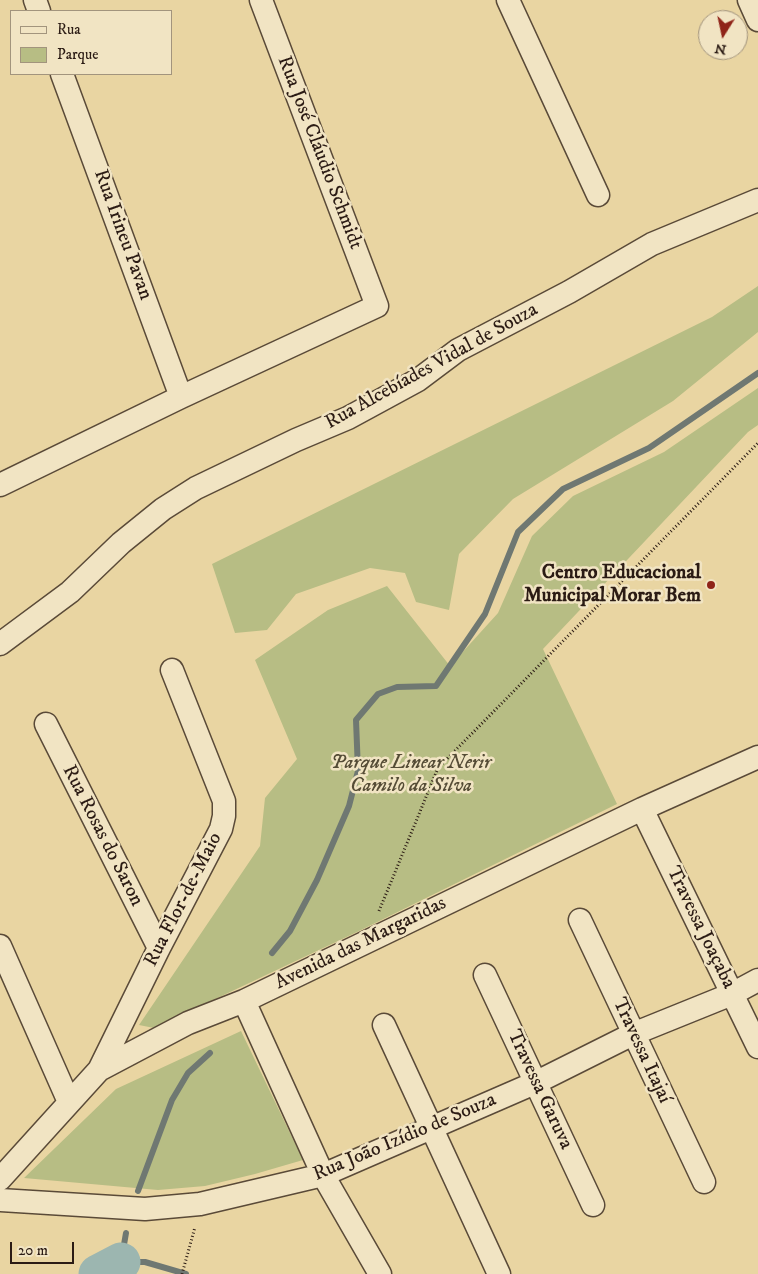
<!DOCTYPE html>
<meta charset="utf-8">
<style>
body{margin:0}
#map{position:relative;width:758px;height:1274px;overflow:hidden;background:#e9d5a2;font-family:"IM FELL DW Pica",serif}
canvas{display:block}
.legend{position:absolute;left:10px;top:10px;width:162px;height:65px;box-sizing:border-box;background:#f1e4c3;border:1px solid #a2947d;margin:0;padding:6px 9px;list-style:none;font-size:15px;color:#2b1b14}
.legend li{display:flex;align-items:center;gap:10px;height:25px}
.legend b{width:25px;border:1px solid #a2947d}
.north{position:absolute;left:698px;top:10px;width:50px;height:50px;box-sizing:border-box;background:#f1e4c3;border:1px solid #a2947d;border-radius:50%;rotate:190deg;font-size:14px;font-weight:700;line-height:20px;text-align:center;color:#2b1b14}
.north::after{content:'';display:block;margin:auto;width:18px;height:22px;background:#8f2418;clip-path:polygon(50% 0,100% 100%,50% 72%,0 100%)}
.scale{position:absolute;left:10px;top:1242px;width:64px;height:22px;box-sizing:border-box;border:2px solid #2b1b14;border-top:0;padding-left:6px;font-size:15px;line-height:18px;white-space:nowrap;color:#2b1b14;-webkit-text-stroke:4px #f1e4c3;paint-order:stroke}
</style>
<div id="map">
<canvas width="758" height="1274"></canvas>
<ul class="legend">
<li><b style="height:6px;background:#f1e4c3"></b>Rua</li>
<li><b style="height:14px;background:#b7bd84"></b>Parque</li>
</ul>
<div class="north">N</div>
<div class="scale">20 m</div>
</div>
<script>
const context = document.querySelector('canvas').getContext('2d');
context.lineJoin = 'round';
function fillPath(path, color) { context.fillStyle = color; context.fill(path, 'evenodd'); }
const poly = rows => new Path2D(rows.map(r => 'M' + r).join(''));
function trace(path, color, width, dash) { context.strokeStyle = color; context.lineWidth = width; context.lineCap = dash ? 'butt' : 'round'; context.setLineDash(dash || []); context.stroke(path); }
function drawText(font, color, halo, rows, align = 'center') {
  context.font = font + ' "IM FELL DW Pica",serif'; context.lineWidth = 5; context.setLineDash([]); context.textBaseline = 'middle'; context.strokeStyle = halo; context.fillStyle = color; for (const [text, x, y, turn = 0] of rows) {
    context.save(); context.translate(x, y); context.rotate((+turn || 0) * Math.PI / 180); context.textAlign = isNaN(turn) ? turn : align; if (halo) context.strokeText(text, 0, 0); context.fillText(text, 0, 0); context.restore();
  }
}
const green = poly([
 [758,286,758,332,673,401,513,499,459,554,449,610,416,602,405,573,370,568,296,594,267,630,235,633,212,564,712,317],
 [758,388,758,425,748,432,543,649,617,804,357,932,154,1028,139,1025,260,846,265,798,297,759,255,660,328,610,387,586,450,666,498,613,532,536,573,496,664,452],
 [241,1031,303,1160,255,1174,205,1186,158,1190,24,1178,116,1089]
]);
const stream = poly([
 [272,953,290,931,317,880,349,806,358,771,356,720,378,694,397,687,436,686,485,614,518,532,563,489,649,448,758,373],
 [138,1191,172,1100,188,1073,210,1053],
 [126,1233,121,1262,145,1262,186,1274]
]);
const river = poly([
 [98,1274,121,1262]
]);
const path = poly([
 [379,911,438,768,758,443],
 [182,1274,195,1227]
]);
const minor = poly([
 [35,0,39,11],
 [508,0,598,195],
 [749,0,758,20],
 [62,74,181,397],
 [0,485,181,397,377,306,261,0],
 [0,644,70,592,121,543,163,509,196,488,296,440,348,418,418,380,458,350,569,292,652,244,758,200],
 [46,724,159,948],
 [642,809,758,1047],
 [580,920,704,1182],
 [0,946,69,1102],
 [485,975,593,1205],
 [244,1001,323,1175,380,1274],
 [384,1025,499,1274],
 [99,1070,159,948,221,829,224,816,224,801,172,670],
 [0,1179,99,1070,188,1023,244,1001,642,809,758,757],
 [0,1200,145,1209,200,1204,323,1175,537,1082,633,1034,732,994,758,980]
]);
const markers = [
 [711,585,5,"#8f2418"]
];
const streetNames = [
 ["Rua José Cláudio Schmidt",319,153,69],
 ["Rua Irineu Pavan",122,235,70],
 ["Rua Alcebíades Vidal de Souza",432,367,-29],
 ["Rua Rosas do Saron",102,836,63],
 ["Rua Flor-de-Maio",184,900,-63],
 ["Travessa Joaçaba",700,928,64],
 ["Avenida das Margaridas",361,944,-26],
 ["Travessa Itajaí",641,1051,65],
 ["Travessa Garuva",539,1090,65],
 ["Rua João Izídio de Souza",405,1138,-23]
];
const poiNames = [
 ["Centro Educacional",701,574],
 ["Municipal Morar Bem",701,597]
];
const parkNames = [
 ["Parque Linear Nerir",411,764],
 ["Camilo da Silva",411,787]
];
fillPath(green, '#b7bd84');
trace(stream, '#6f7872', 6);
trace(river, '#9cb6b0', 39);
trace(minor, '#5a4a38', 25);
trace(path, '#2b1b14', 3, [1, 2.5]);
trace(minor, '#f1e4c3', 22);
for (const [x, y, r, color] of markers) { const dot = new Path2D(); dot.arc(x, y, r, 0, 2 * Math.PI); context.fillStyle = color; context.fill(dot); trace(dot, '#f1e4c3', 2); }
drawText('20px', '#2b1b14', '#f1e4c3', streetNames);
drawText('bold 20px', '#2b1b14', '#f1e4c3', poiNames, 'right');
drawText('italic 20px', '#554c36', '#f1e4c3', parkNames);
</script>
